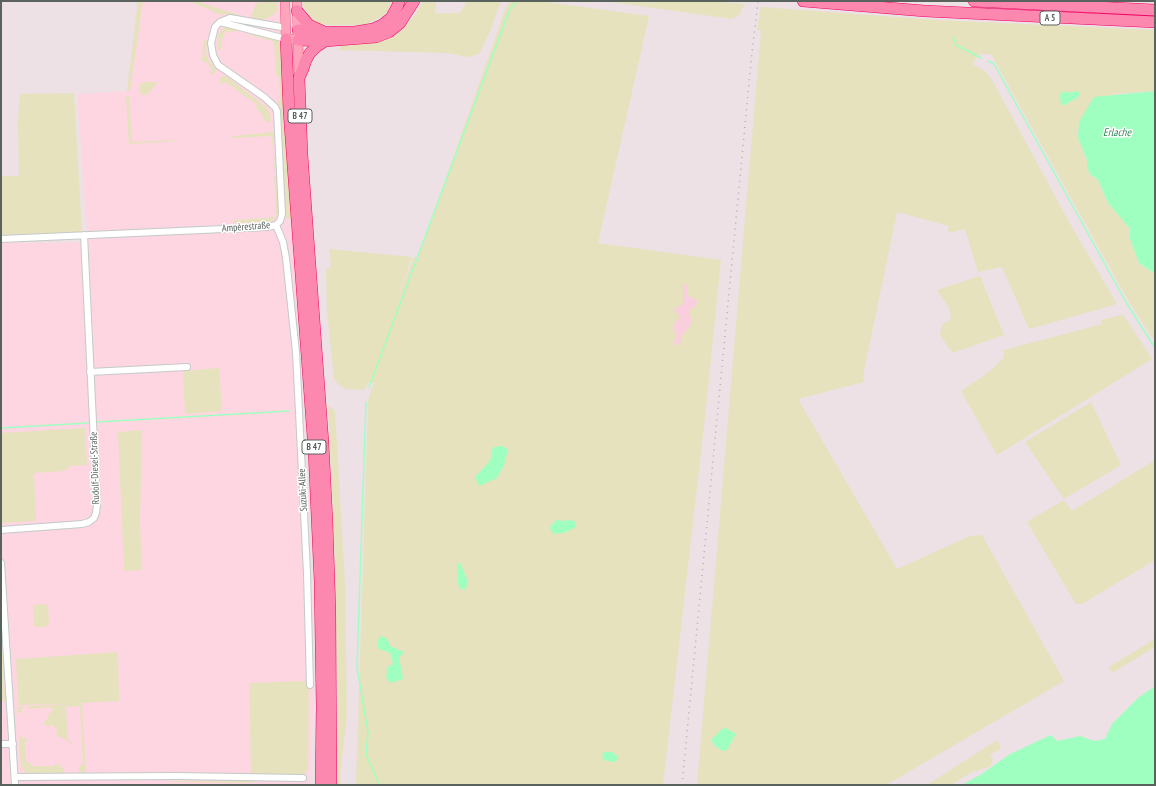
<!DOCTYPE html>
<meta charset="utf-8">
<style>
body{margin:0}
#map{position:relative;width:1156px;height:786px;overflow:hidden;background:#ede1e5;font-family:"PT Sans Narrow",sans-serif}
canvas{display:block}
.frame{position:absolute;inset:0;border:2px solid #5a625e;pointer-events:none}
</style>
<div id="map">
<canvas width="1156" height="786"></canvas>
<div class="frame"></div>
</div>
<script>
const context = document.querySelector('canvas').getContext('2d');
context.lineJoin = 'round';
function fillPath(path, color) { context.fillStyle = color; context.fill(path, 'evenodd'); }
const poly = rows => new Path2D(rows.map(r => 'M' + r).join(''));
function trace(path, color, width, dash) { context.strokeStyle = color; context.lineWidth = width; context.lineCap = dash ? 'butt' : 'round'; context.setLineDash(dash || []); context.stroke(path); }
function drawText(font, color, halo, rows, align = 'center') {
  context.font = font + ' "PT Sans Narrow",sans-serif'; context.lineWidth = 3; context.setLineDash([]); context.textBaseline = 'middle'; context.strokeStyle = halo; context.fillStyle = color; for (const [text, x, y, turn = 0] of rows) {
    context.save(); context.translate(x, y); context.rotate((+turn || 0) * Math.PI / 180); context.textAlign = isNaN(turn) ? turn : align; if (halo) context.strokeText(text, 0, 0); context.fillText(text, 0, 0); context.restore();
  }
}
const commercial = poly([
 [138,1,282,1,306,486,314,682,310,785,1,785,1,243,88,242,77,94,127,91]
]);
const green = poly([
 [138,1,143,1,130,91,127,91],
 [188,1,195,1,255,20,225,14,221,15],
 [261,1,278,1,278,5,277,11,273,15,263,20,257,20,251,17,256,3,261,3],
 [303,1,392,1,386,14,373,21,363,25,325,25,316,23,309,15,303,6],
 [423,1,436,1,435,13,460,13,467,1,501,1,490,32,479,54,468,57,447,53,338,50,341,45,380,41,395,36,405,27,416,13],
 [510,1,539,1,649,16,598,243,721,260,705,417,663,785,356,785,368,400,374,383,368,383,364,390,347,389,340,386,334,379,327,310,326,270,331,266,329,249,412,257,395,305,414,257,418,258,506,7],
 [604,1,712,1,745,4,739,15,732,19],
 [761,7,937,20,1155,30,1155,91,1115,94,1079,122,1078,138,1087,160,1087,167,1090,174,1098,180,1108,203,1130,229,1130,239,1139,263,1155,274,1155,342,1129,302,991,54,980,54,972,64,985,71,992,80,1069,222,1117,304,1029,329,1002,267,978,272,965,229,948,233,949,226,897,212,863,376,864,382,798,399,897,569,970,536,982,535,1064,681,886,785,697,785,761,30,757,30],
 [226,27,235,29,237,32,227,31,224,34,222,40,221,49,218,51,217,47,218,35,223,28],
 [251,34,273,38,281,44,292,219,286,218,280,107,278,101,280,101,279,77,276,76,274,43,272,41,249,35],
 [204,39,206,40,207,42,206,54,208,59,216,70,214,74,209,73,212,71,207,62,204,63,202,60],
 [226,76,266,107,270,113,271,118,269,123,265,122,261,113,256,108,257,105,225,82,223,85,219,81,221,77],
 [144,82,158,82,147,95,143,95,140,93,139,88,140,84],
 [74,93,82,232,1,235,1,176,19,176,18,122,20,94],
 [126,96,129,96,132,142,175,140,175,141,129,144],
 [273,132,275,169,274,169,272,136,232,138,232,136],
 [274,176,276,176,278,212,276,216,273,220,269,222,234,223,234,220,268,218,276,216],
 [980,276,1004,335,952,353,940,335,942,325,949,320,951,315,948,306,937,290],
 [1121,315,1124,316,1152,359,997,455,961,391,989,372,1004,357,1004,350,1102,324,1101,320],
 [219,368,222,411,185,414,183,371],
 [1091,402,1121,465,1064,499,1025,442],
 [328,405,335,411,345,583,347,716,340,775,341,785,337,785,337,686,334,533],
 [85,428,87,465,70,466,65,471,34,473,36,521,1,523,1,433],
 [142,430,140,522,142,570,124,571,118,432],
 [1155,460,1155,560,1082,604,1076,604,1027,522,1064,500,1072,511],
 [45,604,48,606,49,624,46,627,34,627,33,605],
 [1155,639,1155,647,1112,673,1109,667],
 [1,651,3,651,5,701,1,701],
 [118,652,119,701,82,703,86,773,79,774,79,765,83,765,80,706,66,707,68,741,72,742,72,745,62,737,61,738,55,734,58,730,51,724,48,727,41,722,44,723,49,716,48,714,52,712,52,707,29,709,28,707,22,708,22,713,18,713,17,707,70,704,18,705,16,659],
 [303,681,307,682,307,688,309,689,308,769,304,774,301,774,251,775,249,683],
 [19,735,29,741,25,742,26,762,30,762,31,766,55,766,55,762,64,769,64,773,32,774,25,772,21,766],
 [997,740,1001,748,990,755,993,759,991,766,970,773,951,785,944,785,948,782,943,785,927,785],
 [170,781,254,781,254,783,170,782]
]);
const sand = poly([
 [685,284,687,285,688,287,687,295,697,300,697,302,696,306,691,309,689,312,692,321,690,326,682,336,680,344,676,346,673,342,677,336,673,328,674,324,680,317,674,310,675,308,680,306,683,302,683,285]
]);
const water = poly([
 [1065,91,1068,93,1077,91,1080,94,1077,98,1064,105,1061,105,1060,95,1061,93],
 [1155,91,1155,274,1139,263,1130,239,1130,229,1108,203,1098,180,1090,174,1087,167,1087,160,1078,138,1079,122,1094,97],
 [502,446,508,449,504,465,497,478,479,486,475,477,490,461,493,447],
 [556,520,561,521,572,520,575,522,576,527,564,533,554,534,551,531,550,527],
 [457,563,460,563,468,582,465,590,459,588,457,576],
 [380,636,386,638,389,642,390,646,404,652,402,655,399,657,403,679,390,683,386,677,388,667,393,664,391,655,388,652,379,649,377,644],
 [1155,686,1155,785,962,785,980,775,1010,754,1051,735,1057,741,1080,736,1094,741,1105,739,1112,724,1138,698],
 [726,728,736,734,727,750,723,751,715,746,711,740,722,729],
 [604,752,612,752,618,756,618,760,614,762,603,760,602,755]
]);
const stream = poly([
 [953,37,956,45,981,58],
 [988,61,994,64,1127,304,1155,348],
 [369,387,510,9,517,1],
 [366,402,357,667,368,732,366,754,379,785],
 [97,422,289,411],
 [1,428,88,423]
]);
const street = poly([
 [220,22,286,39],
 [276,225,283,242,286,258,296,352,307,573,310,685],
 [1,239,268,227,276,225,280,221,282,214,277,111,275,107,264,97,218,65,213,55,211,43,215,27,220,22,230,18,287,28],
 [90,372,187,367],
 [1,530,82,524,89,522,94,518,96,513,97,505,84,235],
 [1,563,15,785],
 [1,744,13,744],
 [15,777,176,776,303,778]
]);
const primary = poly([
 [285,1,286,39,292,39],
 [297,1,299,78]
]);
const highway = poly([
 [803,1,925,11,1155,22],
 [974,1,1155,10],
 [297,11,309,25,322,31],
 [298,30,309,32,355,32,373,29,382,25,391,18,398,5,399,1],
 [286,39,289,111,314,451,320,582,322,706,321,785],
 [298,40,325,41,376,37,389,32,400,23,414,1],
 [325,41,316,47,310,53,306,60,303,69,299,78,302,155,323,443,327,521,330,611,331,785]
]);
const rail = poly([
 [682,785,752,52,758,1]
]);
const shields = [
 [1050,18,20],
 [300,116,24],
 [314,447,24]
];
const shieldNames = [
 ["A 5",1050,18],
 ["B 47",300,116],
 ["B 47",314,447]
];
const streetNames = [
 ["Ampèrestraße",246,227,-4],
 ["Rudolf-Diesel-Straße",95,468,-92],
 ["Suzuki-Allee",303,490,-93]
];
const waterNames = [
 ["Erlache",1117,133]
];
fillPath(commercial, '#fed6e2');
fillPath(green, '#e5e2bd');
fillPath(sand, '#facfdd');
fillPath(water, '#9fffc1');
trace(stream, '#9fffc1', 1.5);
trace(street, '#c3cac7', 8);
trace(primary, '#f1568e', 10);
trace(highway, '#ee005d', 12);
trace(street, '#fff', 6);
trace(primary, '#ffa4ba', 9);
trace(highway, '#fd88af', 11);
trace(rail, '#adaeae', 1.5, [1, 5]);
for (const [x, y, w] of shields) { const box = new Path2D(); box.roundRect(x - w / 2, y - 7, w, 14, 3); context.fillStyle = '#fff'; context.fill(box); trace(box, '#5a625e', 1); }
drawText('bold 9px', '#5a625e', null, shieldNames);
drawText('10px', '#5a625e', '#fff', streetNames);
drawText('italic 11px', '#318455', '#fff', waterNames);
</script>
